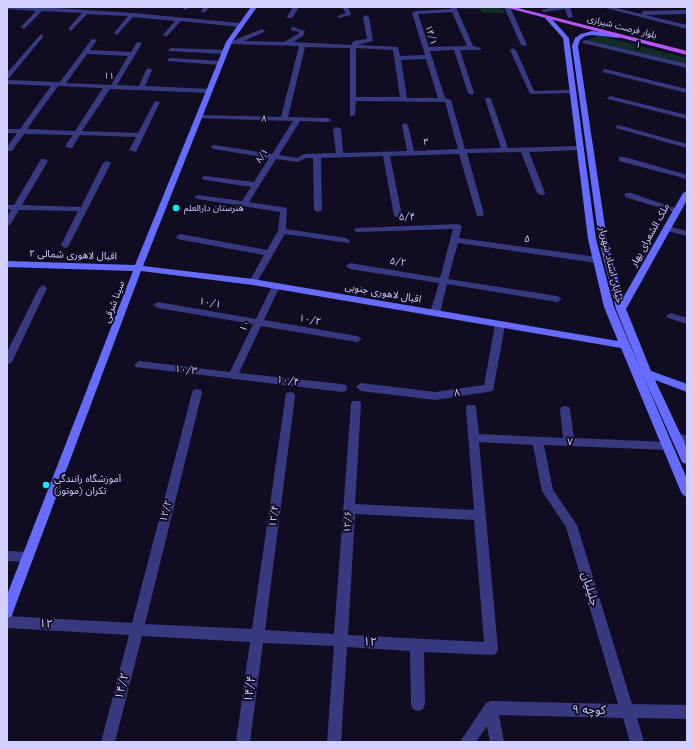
<!DOCTYPE html>
<meta charset="utf-8">
<style>
body{margin:0}
#map{position:relative;width:694px;height:749px;overflow:hidden;background:#100d22;font-family:Quicksand,sans-serif}
canvas{display:block}
.frame{position:absolute;inset:0;border:8px solid #d1cfff;pointer-events:none}
</style>
<div id="map">
<canvas width="694" height="749"></canvas>
<div class="frame"></div>
</div>
<script>
const context = document.querySelector('canvas').getContext('2d');
context.lineJoin = 'round';
function fillPath(path, color) { context.fillStyle = color; context.fill(path, 'evenodd'); }
const poly = rows => new Path2D(rows.map(r => 'M' + r).join(''));
function trace(path, color, width, dash) { context.strokeStyle = color; context.lineWidth = width; context.lineCap = dash ? 'butt' : 'round'; context.setLineDash(dash || []); context.stroke(path); }
function drawText(font, color, halo, rows, align = 'center') {
  context.font = font + ' Quicksand,"Noto Sans Arabic",sans-serif'; context.lineWidth = 4; context.setLineDash([]); context.textBaseline = 'middle'; context.strokeStyle = halo; context.fillStyle = color; for (const [text, x, y, turn = 0] of rows) {
    context.save(); context.translate(x, y); context.rotate((+turn || 0) * Math.PI / 180); context.textAlign = isNaN(turn) ? turn : align; if (halo) context.strokeText(text, 0, 0); context.fillText(text, 0, 0); context.restore();
  }
}
const green = poly([
 [459,7,497,7,503,9,505,13,483,13,480,9,459,9],
 [602,36,687,58,687,65,587,41,590,38]
]);
const street = poly([
 [7,7,41,7,132,13,240,23,243,25,240,27,181,21,166,37,163,35,175,21,133,17,117,35,114,33,128,16,87,14,71,31,68,29,82,13,42,11,24,29,21,27,36,11,7,9,7,7],
 [182,7,188,7,188,8,185,10,182,7],
 [204,7,210,7,204,13,201,11,204,7],
 [293,7,299,7,292,18,288,18,287,17,293,7],
 [342,7,348,7,351,15,338,18,338,16,346,13,342,7],
 [450,7,456,7,473,46,482,48,479,50,460,50,474,93,471,95,468,93,454,50,430,51,445,98,451,100,465,149,501,148,485,99,488,97,491,99,508,148,580,146,584,148,580,150,529,152,545,193,544,195,541,195,537,193,521,152,467,153,484,214,483,216,477,216,459,154,390,156,402,216,398,218,394,216,383,156,321,158,322,210,318,212,314,210,313,158,306,158,298,162,276,159,249,202,287,208,286,229,346,238,350,241,349,243,285,234,257,282,253,285,249,282,264,255,177,239,176,237,180,234,267,250,278,231,280,212,198,199,194,197,198,195,242,201,251,187,205,180,201,178,205,176,254,182,269,158,214,149,210,147,214,145,272,154,293,121,197,118,196,117,199,115,281,117,299,46,229,44,227,43,227,41,235,40,262,29,265,31,264,32,244,41,284,42,298,34,299,32,291,30,291,28,293,27,305,31,303,36,293,42,351,45,354,41,367,39,363,17,366,15,369,17,373,41,357,45,398,47,400,56,425,55,412,13,415,11,451,9,450,7],
 [452,12,467,46,429,47,418,14,452,12],
 [305,47,350,48,350,116,355,115,356,101,445,102,458,149,414,151,408,125,405,123,402,125,407,151,343,153,341,129,337,127,333,129,336,153,304,154,297,158,279,155,300,121,328,122,331,120,328,118,288,117,305,47],
 [356,48,393,50,400,97,356,97,356,48],
 [426,59,438,98,407,98,401,60,426,59],
 [504,7,510,7,527,45,526,46,521,45,504,7],
 [554,7,570,7,573,17,568,18,565,9,544,12,541,10,554,7],
 [602,7,612,7,687,25,687,29,602,7],
 [687,10,687,14,644,15,641,13,644,11,687,10],
 [41,34,43,35,43,37,9,78,7,79,7,73,41,34],
 [92,39,97,40,90,50,131,52,137,42,142,43,117,85,139,86,146,70,149,68,152,70,145,86,210,89,213,91,210,93,110,89,82,131,138,133,155,101,160,102,136,152,129,150,136,137,80,135,72,148,69,148,65,146,73,135,24,134,12,151,7,151,7,147,17,133,7,133,7,129,20,129,51,86,7,84,7,80,60,82,92,39],
 [87,54,128,56,111,85,66,83,87,54],
 [58,86,103,88,75,131,27,129,58,86],
 [585,40,687,64,687,68,583,43,582,42,585,40],
 [171,48,225,50,228,52,225,54,169,51,168,50,171,48],
 [513,48,516,50,534,91,572,90,574,91,574,93,530,94,510,50,513,48],
 [170,58,221,61,224,63,221,65,168,61,168,59,170,58],
 [605,69,687,89,687,93,603,72,603,70,605,69],
 [610,96,687,115,687,119,608,99,607,98,610,96],
 [618,125,687,144,687,148,616,128,616,126,618,125],
 [619,157,625,157,687,175,687,179,619,161,619,157],
 [41,159,44,159,48,161,22,205,81,207,103,163,107,161,111,163,68,247,65,248,61,245,78,211,19,210,10,225,7,225,7,216,11,210,7,209,7,205,14,205,41,159],
 [625,193,631,193,681,210,680,212,674,212,625,197,625,193],
 [458,224,462,226,459,238,597,257,601,260,597,263,458,243,448,279,557,296,562,299,557,302,447,284,440,313,435,316,430,313,439,283,350,269,346,266,350,263,440,278,453,229,357,232,353,230,357,228,458,224],
 [664,226,667,226,687,231,687,236,664,230,664,226],
 [276,283,280,286,264,320,357,336,362,339,357,342,261,326,239,373,342,384,346,385,347,388,346,391,342,392,136,367,134,365,139,361,230,372,253,324,158,308,153,305,158,302,256,319,272,286,276,283],
 [43,285,47,288,12,362,7,365,7,352,39,288,43,285],
 [671,313,687,318,687,324,668,318,666,316,671,313],
 [500,322,505,325,493,391,435,400,361,391,356,387,361,383,435,392,484,385,495,325,500,322],
 [197,389,201,390,202,393,145,624,252,629,286,393,290,392,294,393,295,396,265,630,334,634,351,404,352,401,360,401,361,404,355,504,474,510,466,408,467,405,475,405,476,408,479,434,563,438,560,410,561,407,565,406,569,407,570,410,574,438,667,442,671,443,672,446,671,449,667,450,544,445,553,490,577,525,632,704,687,705,687,719,637,718,644,742,630,742,623,718,499,715,504,742,490,742,487,726,476,742,460,742,486,703,491,701,618,704,566,527,542,491,533,445,479,442,498,649,496,654,491,655,424,652,425,704,423,709,418,711,413,709,411,704,410,651,347,647,341,742,327,742,334,646,263,643,250,742,236,742,250,642,142,636,115,742,101,742,129,635,7,628,7,616,132,623,192,393,193,390,197,389],
 [355,514,474,520,484,642,348,635,355,514],
 [677,433,687,436,687,444,673,440,672,437,673,434,677,433],
 [7,551,28,552,32,553,34,557,32,561,28,562,7,561,7,551]
]);
const secondary = poly([
 [251,7,257,7,232,42,143,266,253,279,618,341,604,307,588,239,563,38,545,18,550,17,569,38,596,239,614,307,687,479,687,497,683,495,681,492,621,348,253,285,141,271,13,612,12,616,7,618,7,595,133,271,7,267,7,261,135,265,226,42,251,7],
 [592,31,619,34,622,36,619,38,592,35,585,36,580,40,578,46,607,240,623,298,683,193,687,191,687,200,626,309,651,371,687,384,687,392,655,380,687,448,687,464,683,463,681,460,642,373,616,309,599,240,572,46,575,38,581,34,592,31]
]);
const primary = poly([
 [504,7,514,7,687,51,687,55,504,7]
]);
const markers = [
 [176,208,4,"#00f1fa"],
 [46,485,4,"#00f1fa"]
];
const farStreetnames = [
 ["بلوار فرصت شیرازی",622,27,14],
 ["۱۴/۱",431,35,73],
 ["۱",638,45,13],
 ["۱۱",109,76,2],
 ["۸",264,119,2],
 ["۳",426,142,-2],
 ["۸/۱",262,156,-58]
];
const farPoinames = [
 ["هنرستان دارالعلم",184,208]
];
const streetNames = [
 ["۵/۴",407,217,-2],
 ["ملک الشعرای بهار",650,235,-61],
 ["۵",527,239,8],
 ["اقبال لاهوری شمالی ۲",73,255,2],
 ["۵/۲",398,262,9],
 ["خیابان استاد شهریار",611,265,77],
 ["اقبال لاهوری جنوبی",383,293,10],
 ["سینا شرقی",114,302,-69],
 ["۱۰/۱",210,303,10],
 ["۱۰/۲",310,320,10],
 ["۱۰",245,326,-65],
 ["۱۰/۳",186,370,6],
 ["۱۰/۴",288,381,7],
 ["۸",457,393,-8],
 ["۷",570,442,2],
 ["۱۲/۲",166,511,-76],
 ["۱۲/۴",274,516,-82],
 ["۱۲/۶",348,522,-86]
];
const poiNames = [
 ["آموزشگاه رانندگی",54,479],
 ["تکران (موتور)",54,491]
];
const nearStreetnames = [
 ["جلیلیان",590,589,73],
 ["۱۲",46,624,3],
 ["۱۲",370,642,3],
 ["۱۴/۲",122,686,-76],
 ["۱۴/۴",250,689,-82],
 ["کوچه ۹",589,710,1]
];
fillPath(green, '#112c29');
fillPath(street, '#383a81');
fillPath(secondary, '#666cff');
fillPath(primary, '#b556ff');
for (const [x, y, r, color] of markers) { const dot = new Path2D(); dot.arc(x, y, r, 0, 2 * Math.PI); context.fillStyle = color; context.fill(dot); trace(dot, '#100d22', 1.5); }
drawText('9px', '#d1cfff', '#100d22', farStreetnames);
drawText('9px', '#d1cfff', '#100d22', farPoinames, 'left');
drawText('10px', '#d1cfff', '#100d22', streetNames);
drawText('10px', '#d1cfff', '#100d22', poiNames, 'left');
drawText('12px', '#d1cfff', '#100d22', nearStreetnames);
</script>
